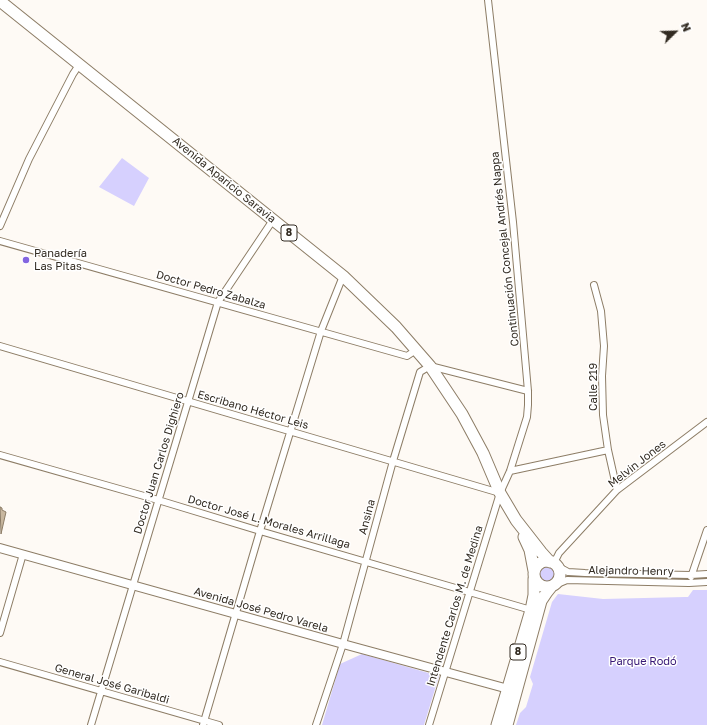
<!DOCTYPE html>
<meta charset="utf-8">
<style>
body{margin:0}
#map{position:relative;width:707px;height:725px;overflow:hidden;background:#fefaf5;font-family:"Golos Text",sans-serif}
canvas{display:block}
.north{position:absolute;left:655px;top:12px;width:40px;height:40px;-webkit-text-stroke:3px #fff;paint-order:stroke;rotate:67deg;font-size:11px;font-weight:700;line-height:16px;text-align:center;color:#322b22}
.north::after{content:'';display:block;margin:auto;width:14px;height:18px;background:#322b22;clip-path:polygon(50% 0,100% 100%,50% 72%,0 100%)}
</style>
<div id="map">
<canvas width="707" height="725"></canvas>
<div class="north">N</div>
</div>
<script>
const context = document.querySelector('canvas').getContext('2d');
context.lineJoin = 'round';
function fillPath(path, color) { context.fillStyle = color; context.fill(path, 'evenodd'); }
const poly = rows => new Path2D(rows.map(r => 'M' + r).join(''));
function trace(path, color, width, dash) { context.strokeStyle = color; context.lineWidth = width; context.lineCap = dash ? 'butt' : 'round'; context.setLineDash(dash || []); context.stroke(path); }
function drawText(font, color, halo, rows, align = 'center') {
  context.font = font + ' "Golos Text",sans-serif'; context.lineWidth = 3; context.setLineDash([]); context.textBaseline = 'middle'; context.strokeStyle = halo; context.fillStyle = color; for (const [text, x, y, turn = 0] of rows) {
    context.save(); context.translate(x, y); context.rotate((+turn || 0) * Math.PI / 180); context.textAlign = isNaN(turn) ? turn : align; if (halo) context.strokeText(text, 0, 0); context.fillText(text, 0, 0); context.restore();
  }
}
const green = poly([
 [122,158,149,178,134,206,99,187],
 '539 575a8 8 0 1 1 16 0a8 8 0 1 1-16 0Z',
 [693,590,707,590,707,725,516,725,520,713,526,707,533,684,530,677,552,602,558,594,603,599,685,597,688,597],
 [362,654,439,676,424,725,322,725,340,664]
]);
const building = poly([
 [0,507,2,508,2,510,6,512,1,534,0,507]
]);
const minor = poly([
 [0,226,29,159,73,74,79,65],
 [0,241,407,356,416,350],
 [594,285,601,311,604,346,602,376,603,415,608,450,617,490],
 [0,346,500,493],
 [0,455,158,500,260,531,531,610],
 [510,471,608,450],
 [554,563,559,553,617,490,707,422],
 [557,566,568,572,585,573,691,575,707,574],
 [691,577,707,530],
 [555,585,567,580,689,583,707,582],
 [0,633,23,554],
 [0,662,219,725],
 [91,725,218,302,273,220],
 [203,725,260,531,321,331,343,276],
 [316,725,343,644,393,461,420,372,430,366,528,391],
 [429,725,500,493,510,471,527,417,528,405,528,391,513,222,488,0]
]);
const tertiary = poly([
 [0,548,343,644,512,690]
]);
const trunk = poly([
 [0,1,343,276,396,327,430,366,462,414,483,453,500,493,516,520,541,552,550,562],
 [524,537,530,550,534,571],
 '534 574a13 13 0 1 1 26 0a13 13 0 1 1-26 0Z',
 [497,725,531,610,534,595,534,579],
 [507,725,541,601,547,592,551,587]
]);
const markers = [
 [26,260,4,"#8365e0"]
];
const shields = [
 [289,233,16],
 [518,652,16]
];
const shieldNames = [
 ["8",289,233],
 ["8",518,652]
];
const streetNames = [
 ["Avenida Aparicio Saravia",224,180,39],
 ["Continuación Concejal Andrés Nappa",505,249,-96],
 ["Doctor Pedro Zabalza",211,290,16],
 ["Calle 219",594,387,-90],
 ["Escribano Héctor Leis",253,410,16],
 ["Doctor Juan Carlos Dighiero",159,463,-73],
 ["Melvin Jones",637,464,-38],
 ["Ansina",367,517,-75],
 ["Doctor José L. Morales Arrillaga",269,522,16],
 ["Alejandro Henry",631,571,1],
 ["Intendente Carlos M. de Medina",455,606,-73],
 ["Avenida José Pedro Varela",261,610,16],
 ["General José Garibaldi",112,684,16]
];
const poiNames = [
 ["Panadería",34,254],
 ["Las Pitas",34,267]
];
const parkNames = [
 ["Parque Rodó",643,662]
];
fillPath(green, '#d6d0fe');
fillPath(building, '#c8b79f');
trace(building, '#8c7c66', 1);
trace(minor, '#8d7d66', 8);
trace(tertiary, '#8d7d66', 10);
trace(trunk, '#8d7d66', 13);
trace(minor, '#fff', 6);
trace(tertiary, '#fff', 8);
trace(trunk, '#fff', 11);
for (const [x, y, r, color] of markers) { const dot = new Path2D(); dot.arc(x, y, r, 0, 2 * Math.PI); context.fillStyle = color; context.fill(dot); trace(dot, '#fff', 1.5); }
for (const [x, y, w] of shields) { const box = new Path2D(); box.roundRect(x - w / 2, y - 8, w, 16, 3); context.fillStyle = '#fff'; context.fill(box); trace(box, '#322b22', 1); }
drawText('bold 10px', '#322b22', null, shieldNames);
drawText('11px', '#322b22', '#fff', streetNames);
drawText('11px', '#322b22', '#fff', poiNames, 'left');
drawText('11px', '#371775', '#fff', parkNames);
</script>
